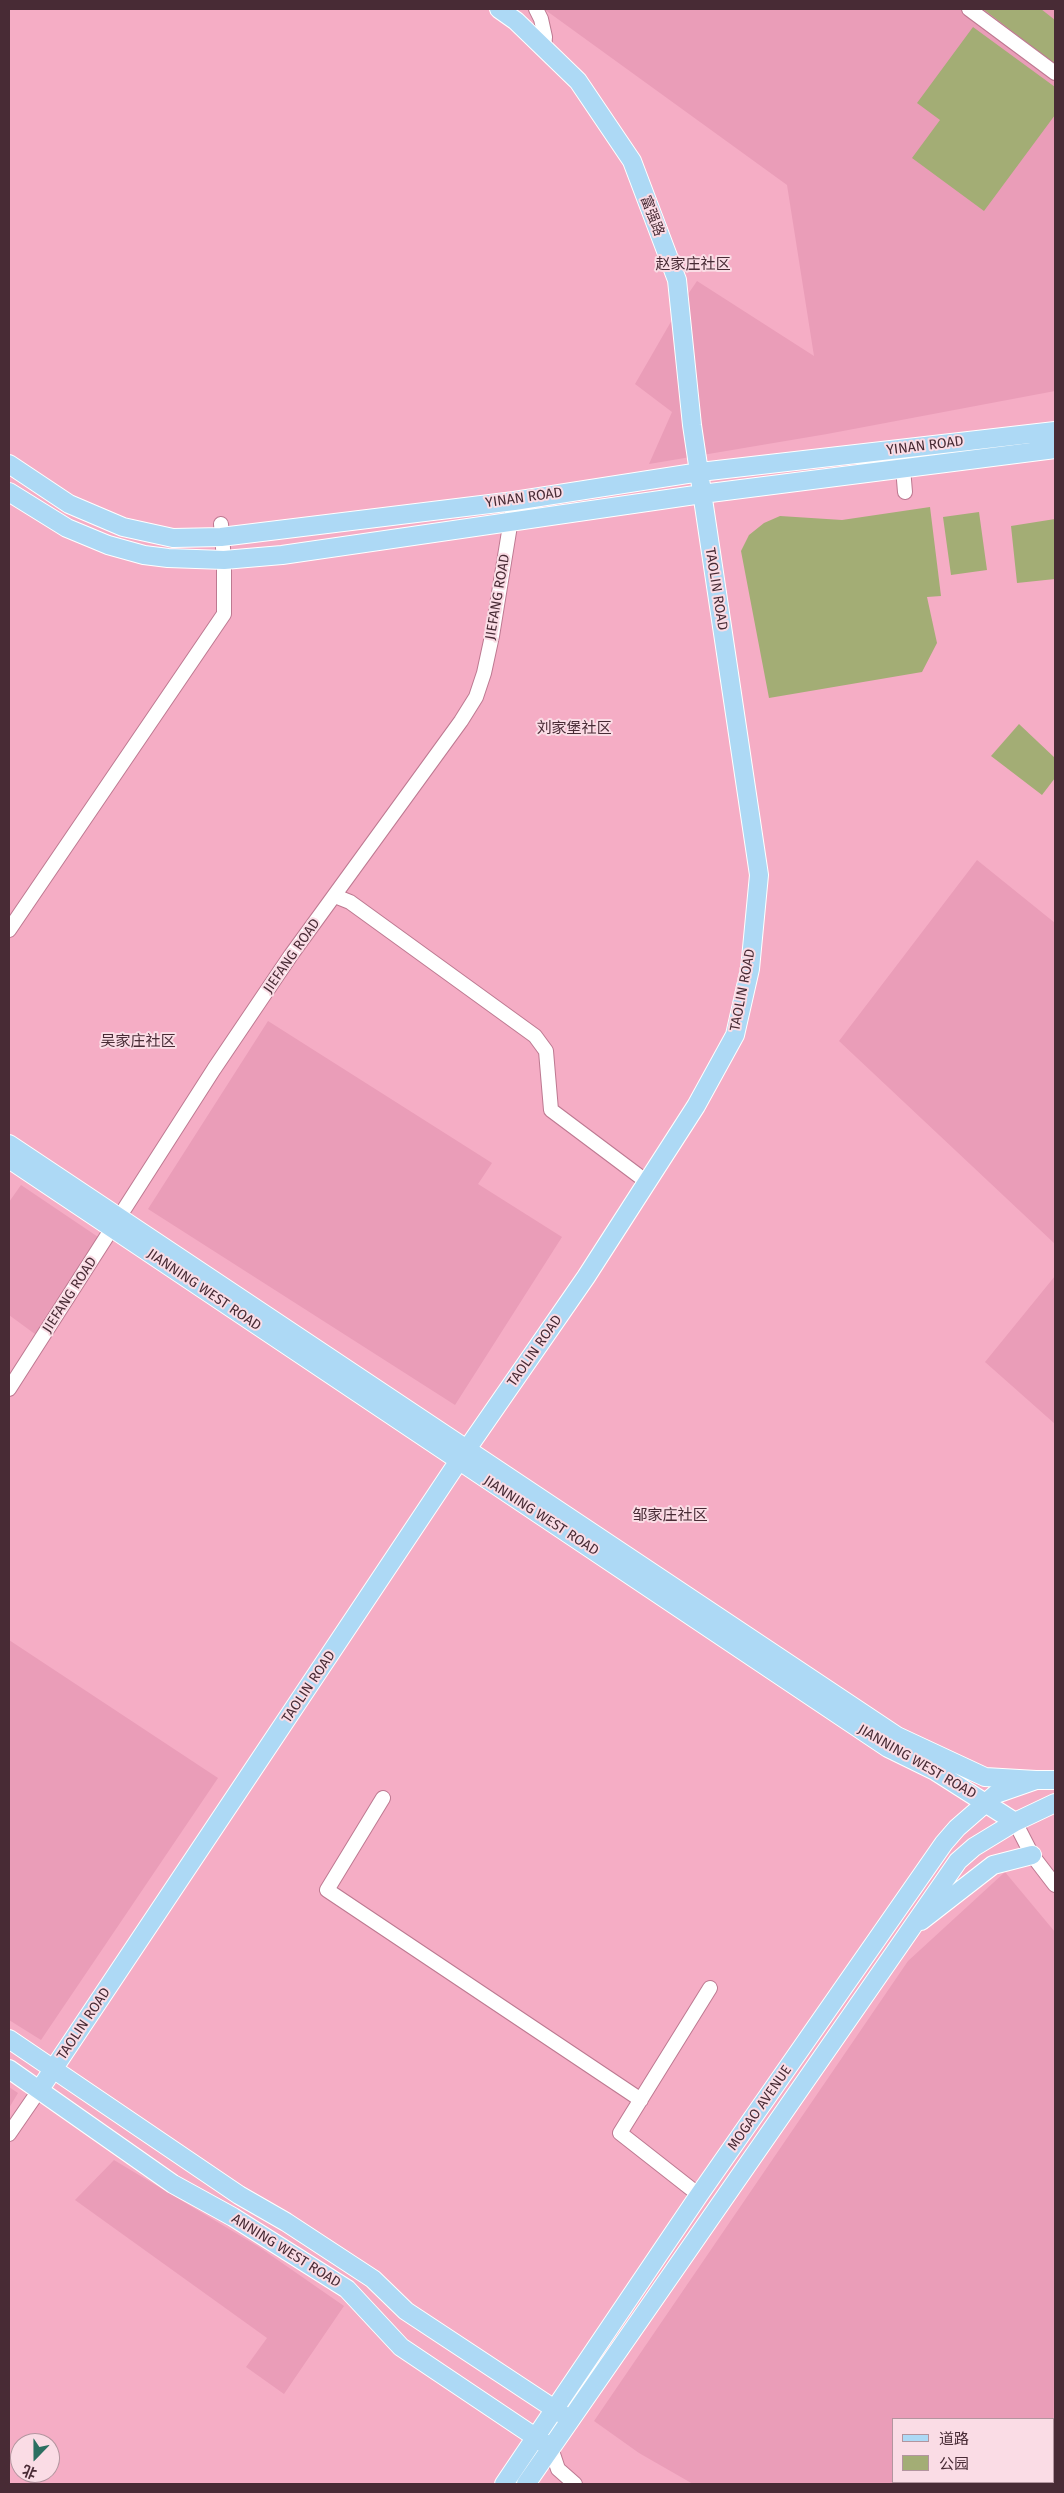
<!DOCTYPE html>
<meta charset="utf-8">
<style>
body{margin:0}
#map{position:relative;width:1064px;height:2493px;overflow:hidden;background:#f5adc5;font-family:"Fira Sans","Noto Sans SC",sans-serif}
canvas{display:block}
.frame{position:absolute;inset:0;border:10px solid #482b35;pointer-events:none}
.legend{position:absolute;left:892px;top:2418px;width:162px;height:65px;box-sizing:border-box;background:#fadce5;border:1px solid #b3959f;margin:0;padding:6px 9px;list-style:none;font-size:15px;color:#482b35}
.legend li{display:flex;align-items:center;gap:10px;height:25px}
.legend b{width:25px;border:1px solid #b3959f}
.north{position:absolute;left:10px;top:2433px;width:50px;height:50px;box-sizing:border-box;background:#fadce5;border:1px solid #b3959f;border-radius:50%;rotate:202deg;font-size:14px;font-weight:700;line-height:20px;text-align:center;color:#482b35}
.north::after{content:'';display:block;margin:auto;width:18px;height:22px;background:#2c6f61;clip-path:polygon(50% 0,100% 100%,50% 72%,0 100%)}
</style>
<div id="map">
<canvas width="1064" height="2493"></canvas>
<div class="frame"></div>
<ul class="legend">
<li><b style="height:6px;background:#add9f5"></b>道路</li>
<li><b style="height:14px;background:#a3ad75"></b>公园</li>
</ul>
<div class="north">北</div>
</div>
<script>
const context = document.querySelector('canvas').getContext('2d');
context.lineJoin = 'round';
function fillPath(path, color) { context.fillStyle = color; context.fill(path, 'evenodd'); }
const poly = rows => new Path2D(rows.map(r => 'M' + r).join(''));
function trace(path, color, width, dash) { context.strokeStyle = color; context.lineWidth = width; context.lineCap = dash ? 'butt' : 'round'; context.setLineDash(dash || []); context.stroke(path); }
function drawText(font, color, halo, rows, align = 'center') {
  context.font = font + ' "Fira Sans","Noto Sans SC",sans-serif'; context.lineWidth = 4; context.setLineDash([]); context.textBaseline = 'middle'; context.strokeStyle = halo; context.fillStyle = color; for (const [text, x, y, turn = 0] of rows) {
    context.save(); context.translate(x, y); context.rotate((+turn || 0) * Math.PI / 180); context.textAlign = isNaN(turn) ? turn : align; if (halo) context.strokeText(text, 0, 0); context.fillText(text, 0, 0); context.restore();
  }
}
const built = poly([
 [544,9,1055,9,1055,391,827,434,649,464,672,412,635,384,680,306,697,281,814,356,787,185],
 [977,860,1055,923,1055,1244,839,1041],
 [268,1021,492,1163,478,1184,562,1237,455,1405,148,1209],
 [21,1185,104,1241,39,1337,9,1315,9,1202],
 [1055,1276,1055,1424,985,1362],
 [9,1640,218,1778,41,2040,9,2020],
 [1005,1872,1055,1932,1055,2484,693,2484,639,2453,594,2421,908,1961],
 [893,2419,1053,2419,1053,2482,893,2482],
 [9,2087,18,2093,9,2108],
 [114,2160,259,2247,344,2306,284,2394,246,2367,267,2338,75,2200]
]);
const green = poly([
 [983,9,1041,9,1055,20,1055,64],
 [973,27,1055,87,1055,115,984,211,912,158,940,120,917,103],
 [930,507,941,596,927,597,937,643,922,672,769,698,741,551,749,535,764,523,780,516,842,520],
 [979,512,987,570,951,575,943,517],
 [1055,519,1055,579,1017,583,1011,526],
 [1019,724,1055,758,1055,778,1042,795,991,756]
]);
const minor = poly([
 [536,9,541,19,545,37,544,48],
 [969,9,1055,73],
 [903,468,905,492],
 [335,896,350,902,535,1036,546,1051,551,1110,647,1182],
 [9,930,224,614,224,560,221,524],
 [9,1389,214,1069,291,955,461,721,476,697,484,673,492,636,514,501],
 [383,1798,327,1890,641,2100],
 [1015,1822,1032,1855,1055,1885],
 [9,2134,40,2089],
 [699,2195,620,2133,710,1988],
 [551,2448,558,2469,575,2484]
]);
const major = poly([
 [9,464,69,504,123,527,173,538,221,537,514,501,700,472,1055,431],
 [9,492,67,528,108,545,144,555,168,558,224,560,282,555,702,494,1055,449],
 [9,1144,897,1736,985,1777,1036,1780],
 [9,1159,888,1748,935,1771,1015,1822],
 [921,1921,993,1865,1032,1855],
 [9,2039,239,2195,286,2222,373,2279,406,2311,562,2414],
 [9,2069,173,2184,233,2217,347,2289,401,2347,544,2443],
 [40,2089,458,1462,586,1277,696,1106,735,1035,750,969,759,875,692,425,677,280,632,161,578,81,516,21,499,9],
 [504,2484,699,2195,944,1843,957,1828,996,1794,1036,1780,1055,1780],
 [526,2484,958,1861,974,1847,1015,1822,1055,1803]
]);
const streetNames = [
 ["富强路",652,216,69],
 ["YINAN ROAD",925,446,-7],
 ["YINAN ROAD",524,498,-8],
 ["TAOLIN ROAD",716,589,81],
 ["JIEFANG ROAD",498,597,-80],
 ["JIEFANG ROAD",292,956,-55],
 ["TAOLIN ROAD",743,990,-79],
 ["JIANNING WEST ROAD",204,1290,34],
 ["JIEFANG ROAD",70,1295,-57],
 ["TAOLIN ROAD",535,1351,-55],
 ["JIANNING WEST ROAD",541,1516,33],
 ["TAOLIN ROAD",309,1687,-56],
 ["JIANNING WEST ROAD",917,1762,30],
 ["TAOLIN ROAD",84,2024,-56],
 ["MOGAO AVENUE",760,2108,-55],
 ["ANNING WEST ROAD",286,2251,32]
];
const neighbourhoodNames = [
 ["赵家庄社区",693,265],
 ["刘家堡社区",574,729],
 ["吴家庄社区",138,1042],
 ["邹家庄社区",670,1516]
];
fillPath(built, '#ea9db8');
fillPath(green, '#a3ad75');
trace(minor, '#bd7991', 16);
trace(major, '#fff', 20);
trace(minor, '#fff', 14);
trace(major, '#add9f5', 18);
drawText('14px', '#482b35', '#fadce5', streetNames);
drawText('15px', '#482b35', '#fadce5', neighbourhoodNames);
</script>
